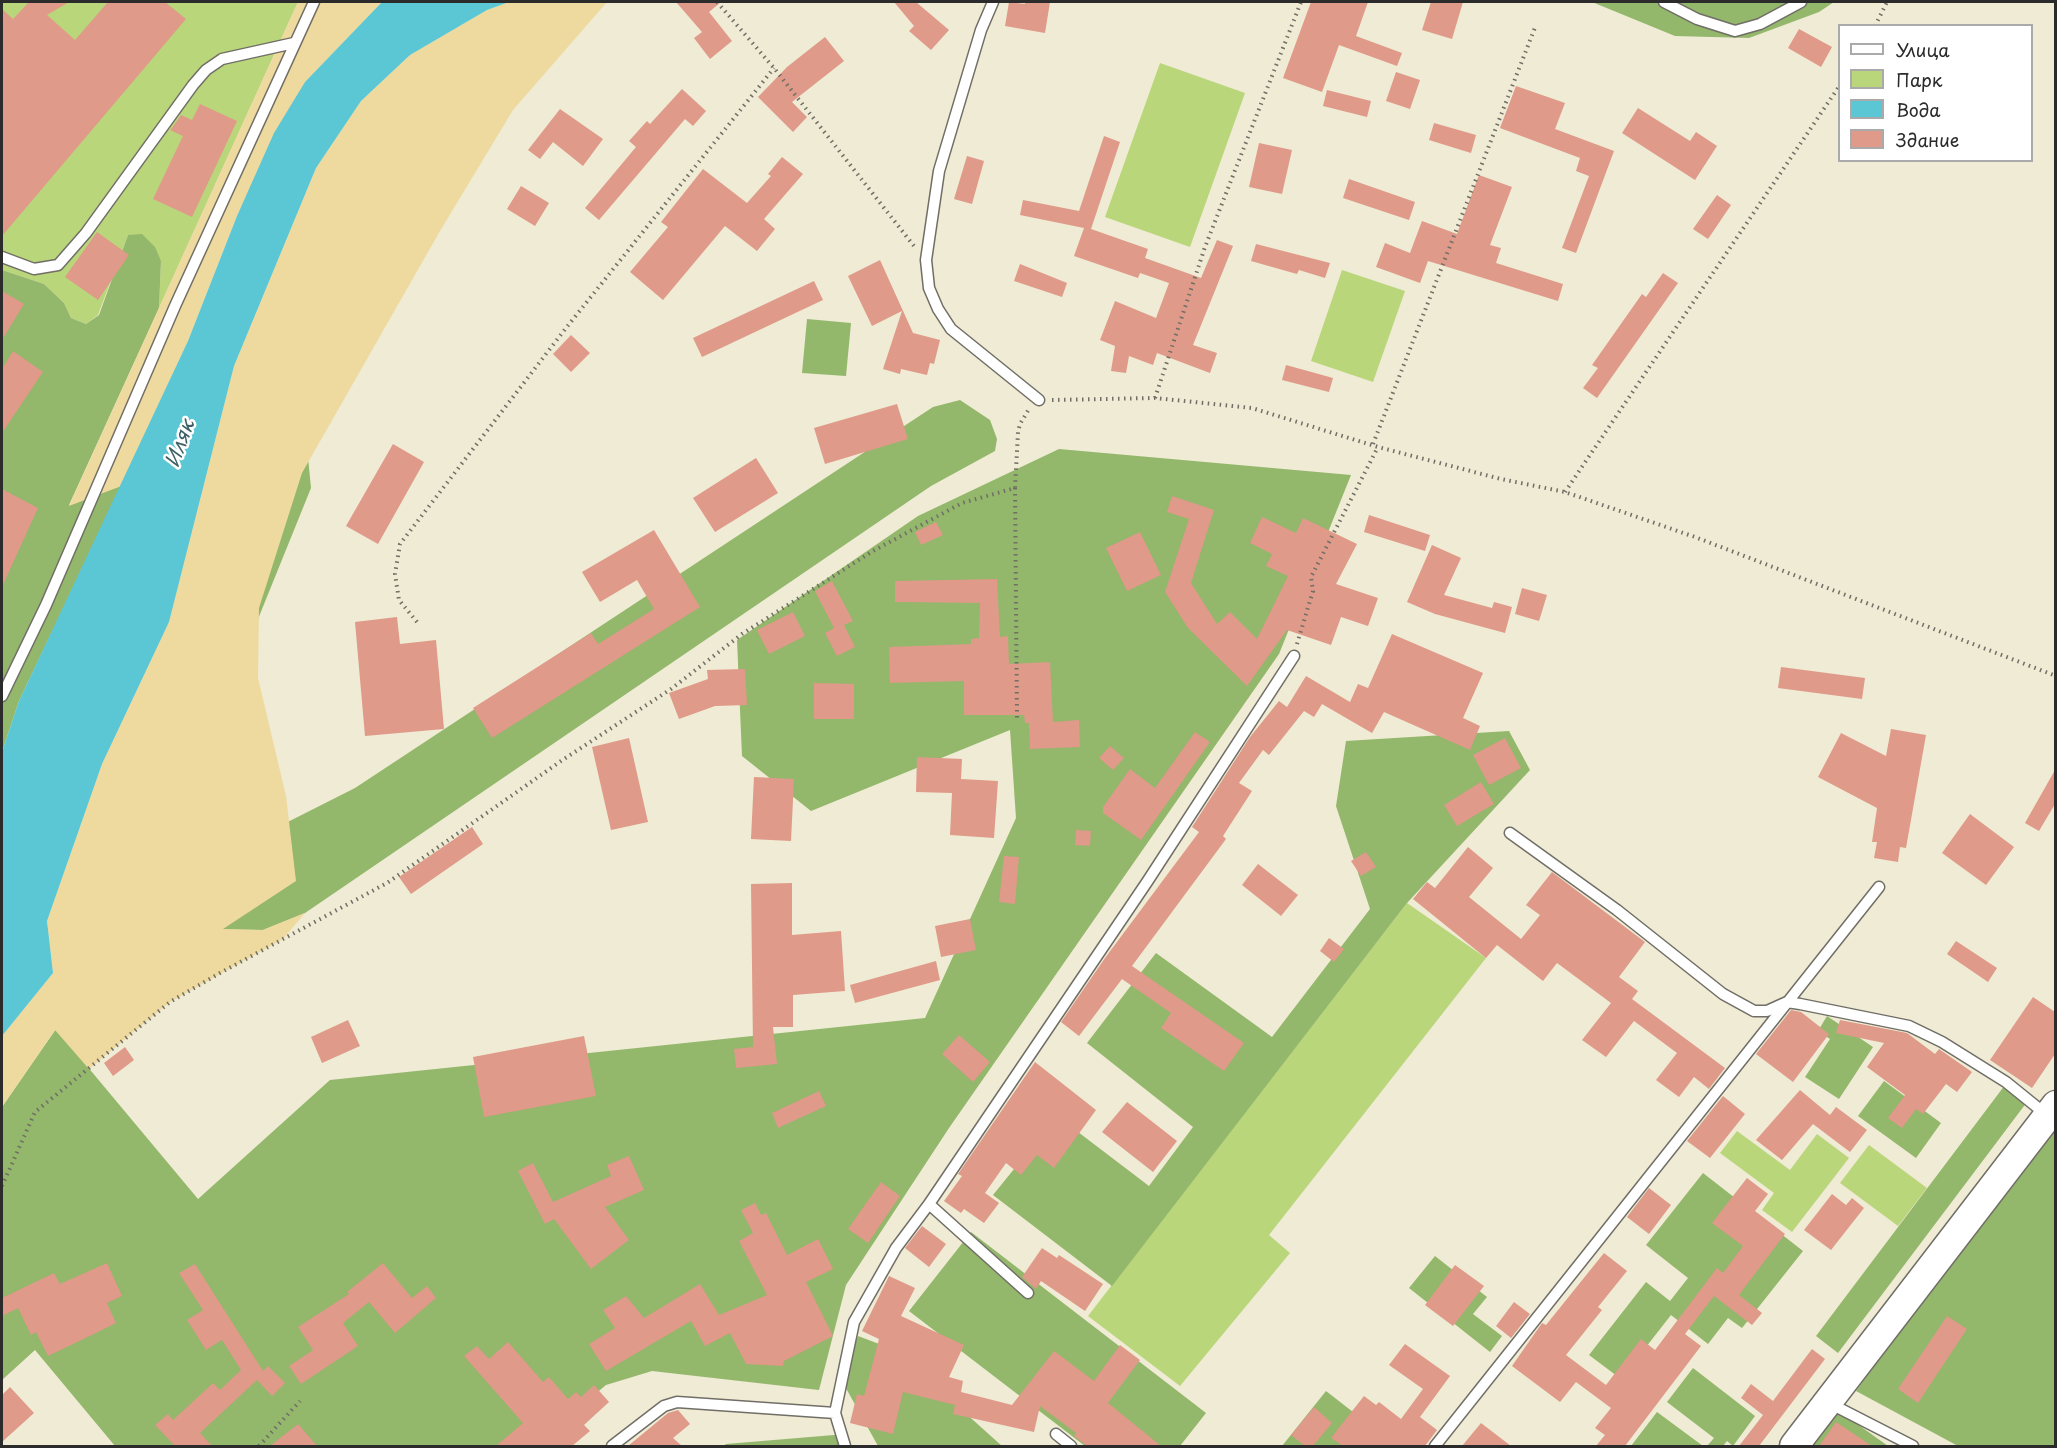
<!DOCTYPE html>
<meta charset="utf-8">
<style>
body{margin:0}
#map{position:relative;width:2057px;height:1448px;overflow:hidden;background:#efebd4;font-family:"Playpen Sans",sans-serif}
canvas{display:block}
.frame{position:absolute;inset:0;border:3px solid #2b2b2b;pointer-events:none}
.legend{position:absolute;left:1838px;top:24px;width:195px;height:138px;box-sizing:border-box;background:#fff;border:2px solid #aaa;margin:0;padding:8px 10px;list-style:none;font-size:18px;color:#2b2b2b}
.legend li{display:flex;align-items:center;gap:12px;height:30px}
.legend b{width:30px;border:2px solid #aaa}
</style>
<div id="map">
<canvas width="2057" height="1448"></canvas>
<div class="frame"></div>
<ul class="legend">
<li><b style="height:8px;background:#fff"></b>Улица</li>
<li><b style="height:16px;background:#bad67b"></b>Парк</li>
<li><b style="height:16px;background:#5bc6d4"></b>Вода</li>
<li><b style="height:16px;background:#df9a89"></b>Здание</li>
</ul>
</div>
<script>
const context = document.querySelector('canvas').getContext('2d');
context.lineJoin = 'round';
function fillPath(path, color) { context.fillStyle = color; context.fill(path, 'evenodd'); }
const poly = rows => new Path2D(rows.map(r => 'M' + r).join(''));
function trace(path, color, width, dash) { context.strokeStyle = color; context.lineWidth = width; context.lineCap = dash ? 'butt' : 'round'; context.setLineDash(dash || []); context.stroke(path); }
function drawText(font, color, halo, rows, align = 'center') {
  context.font = font + ' "Playpen Sans",sans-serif'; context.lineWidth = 5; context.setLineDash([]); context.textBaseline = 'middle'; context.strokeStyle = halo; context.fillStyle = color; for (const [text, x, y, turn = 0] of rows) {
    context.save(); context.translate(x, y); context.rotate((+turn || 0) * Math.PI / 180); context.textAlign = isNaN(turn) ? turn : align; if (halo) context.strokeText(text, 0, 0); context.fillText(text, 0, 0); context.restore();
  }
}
const green = poly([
 [2,2,298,2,159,308,161,261,128,235,98,315,86,324,71,318,64,303,44,284,2,270],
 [1160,63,1245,93,1190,247,1105,217],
 [1342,270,1405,291,1373,382,1311,361],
 [1407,903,1486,958,1269,1235,1290,1253,1180,1386,1088,1316],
 [1737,1131,1790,1170,1817,1134,1849,1158,1792,1232,1762,1210,1774,1193,1720,1153],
 [1869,1145,1927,1188,1898,1226,1840,1183]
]);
const forest = poly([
 [1592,2,1834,2,1819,12,1749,38,1675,36],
 [142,234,155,247,161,261,159,308,69,505,121,486,19,701,2,752,2,270,44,284,64,303,71,318,86,324,99,315,128,235],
 [807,319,851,323,846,376,802,373],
 [960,400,990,420,997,439,995,451,931,486,305,913,263,930,196,929,95,849,307,447,311,488,241,661,264,834,355,788,933,407],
 [1059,449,1351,475,1279,654,949,1128,846,1285,819,1390,652,1371,606,1385,533,1446,115,1446,35,1350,2,1380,2,1107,56,1029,198,1199,330,1080,925,1018,1016,818,1010,730,811,811,742,756,737,640,918,516],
 [1509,731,1530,770,1407,903,1112,1286,993,1195,1057,1116,1149,1186,1193,1127,1087,1043,1156,953,1272,1037,1370,909,1336,806,1346,741],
 [1827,1016,1873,1047,1839,1099,1805,1077,1830,1039,1818,1031],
 [1884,1081,1941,1123,1916,1158,1858,1116],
 [2005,1085,2027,1102,1838,1353,1816,1336],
 [2055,1114,2055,1446,1958,1446,1856,1391],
 [1703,1173,1803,1251,1742,1328,1728,1318,1708,1344,1671,1315,1621,1379,1589,1355,1646,1282,1670,1301,1688,1278,1646,1245],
 [971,1232,1206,1413,1180,1446,1085,1446,909,1311],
 [1435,1256,1487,1297,1473,1314,1502,1336,1490,1352,1409,1288],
 [858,1336,895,1350,1002,1446,878,1446,842,1381],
 [1693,1368,1755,1416,1733,1446,1727,1441,1723,1446,1707,1446,1714,1438,1667,1402],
 [1326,1391,1394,1444,1392,1446,1282,1446],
 [1839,1411,1888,1446,1813,1446],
 [1657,1412,1703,1446,1631,1446],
 [846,1434,851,1446,723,1446,726,1444]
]);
const sand = poly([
 [298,2,382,2,305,82,237,216,188,341,121,486,69,506],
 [509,2,607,2,513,110,440,231,302,473,259,608,258,678,286,796,296,881,223,929,263,930,305,913,283,939,170,1002,89,1069,55,1030,2,1107,2,1036,53,973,47,921,102,764,169,622,234,366,316,168,361,101,410,55,487,10]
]);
const water = poly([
 [382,2,509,2,487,10,410,55,361,101,316,168,234,366,169,622,102,764,47,921,53,973,2,1036,2,752,19,701,188,341,237,216,274,133,305,82]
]);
const building = poly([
 [29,2,69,2,47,15,75,40,108,2,165,2,186,19,2,236,2,9,13,19],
 [676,2,721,2,709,12,732,41,710,59,694,38,702,32],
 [894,2,916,2,949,30,931,50,909,31,914,26],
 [1009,2,1025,4,1025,2,1050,2,1045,33,1005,26],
 [1311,2,1368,2,1356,36,1402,53,1397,66,1339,45,1322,92,1283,78],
 [1431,2,1463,2,1452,39,1422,30],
 [1799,29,1832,47,1821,67,1788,48],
 [825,37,844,61,792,102,807,117,793,132,758,97,787,67],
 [1396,72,1420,80,1410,109,1386,101],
 [1516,86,1565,103,1555,129,1614,151,1576,253,1562,248,1589,176,1576,171,1580,158,1500,128],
 [682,89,706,111,693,126,685,119,599,220,585,208,636,147,629,141,647,121,650,124],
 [1327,90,1371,101,1367,117,1323,106],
 [200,104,237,121,192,217,153,199,183,136,170,130,172,128,181,115,192,120],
 [1638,108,1690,141,1696,132,1717,146,1695,180,1622,133],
 [560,109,603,139,583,166,553,142,540,159,528,150],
 [1434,123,1476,135,1471,153,1429,140],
 [1104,136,1120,142,1091,229,1148,249,1145,258,1201,278,1217,240,1233,246,1193,345,1217,353,1210,373,1157,353,1153,365,1129,356,1126,373,1111,371,1115,346,1100,340,1115,301,1156,318,1169,283,1140,273,1138,278,1074,256,1084,228,1020,215,1023,200,1079,211],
 [1259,143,1292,150,1282,194,1249,187],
 [967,156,984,161,972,204,954,199],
 [782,157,803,174,764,219,775,229,757,251,725,226,663,300,630,272,668,227,661,222,703,169,747,203,771,176,768,174],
 [1479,175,1512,187,1490,245,1501,248,1496,263,1563,284,1558,301,1428,261,1420,283,1376,267,1385,243,1410,253,1422,221,1457,234],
 [1349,179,1415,202,1409,220,1343,198],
 [521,186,549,203,535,226,507,209],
 [1717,195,1731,205,1708,239,1693,229],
 [97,232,129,255,98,300,65,277],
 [1256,244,1330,263,1325,278,1299,270,1297,274,1251,261],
 [880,260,913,333,940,340,934,364,930,363,927,375,901,369,900,374,883,369,902,311,872,326,848,276],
 [1020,264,1067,283,1062,297,1014,281],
 [1663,273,1678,283,1597,398,1583,388,1598,368,1592,365,1642,294,1646,297],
 [814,281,823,300,702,357,693,338],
 [2,291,24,304,2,340],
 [571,335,590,353,571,372,553,354],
 [13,351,43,372,2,433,2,369],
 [1286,365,1333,378,1329,392,1282,380],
 [897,404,908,439,825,464,814,428],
 [393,444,424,462,378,544,346,526],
 [756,458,778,493,715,532,693,498],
 [2,489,38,508,2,587],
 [1172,496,1214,510,1191,583,1217,624,1230,612,1257,639,1288,576,1266,566,1272,554,1250,543,1262,517,1296,533,1303,518,1357,544,1336,584,1378,598,1368,626,1341,617,1331,645,1287,630,1247,686,1188,628,1165,592,1189,519,1167,512],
 [1369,515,1430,535,1425,551,1364,532],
 [936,522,943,535,921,545,915,532],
 [654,530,700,607,492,738,473,708,591,633,598,644,654,609,637,580,600,602,582,572],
 [1140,532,1161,575,1127,591,1106,548],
 [1432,545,1461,558,1444,595,1492,608,1494,602,1512,607,1505,633,1435,614,1407,602],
 [997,579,1000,637,1008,636,1009,664,1050,662,1053,722,1079,720,1080,747,1030,749,1029,723,1025,723,1024,715,964,715,964,681,890,683,889,647,971,644,971,639,979,638,980,603,895,602,895,581],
 [832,581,853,621,844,625,855,647,837,656,825,633,834,628,815,591],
 [1522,588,1547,595,1539,621,1515,614],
 [793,612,805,636,769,654,757,630],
 [397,617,400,644,436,640,444,729,365,736,355,622],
 [1392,634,1483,673,1463,718,1480,726,1470,750,1384,712,1372,733,1322,704,1314,717,1304,711,1269,755,1263,750,1239,783,1252,791,1223,836,1226,839,1132,966,1244,1043,1224,1071,1161,1028,1171,1013,1122,979,1079,1036,1061,1022,1105,958,1199,832,1192,827,1250,737,1279,701,1287,707,1306,676,1350,702,1358,684,1368,688],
 [1781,667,1865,678,1862,699,1778,688],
 [745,669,747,705,715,706,679,719,669,693,708,679,707,670],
 [814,683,854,684,854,719,814,719],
 [1891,729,1926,735,1906,848,1900,847,1898,862,1874,858,1877,842,1872,842,1877,808,1818,777,1841,733,1886,756],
 [1195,732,1210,742,1141,840,1103,813,1103,807,1130,769,1155,788],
 [629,738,648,822,611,830,592,747],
 [1505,738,1521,768,1489,785,1473,755],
 [1110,746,1124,758,1113,770,1099,758],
 [917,757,962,759,961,779,998,781,994,838,950,835,952,793,916,792],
 [2055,770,2055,804,2039,831,2025,823],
 [754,777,794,779,791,841,751,839],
 [1481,782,1494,804,1457,826,1444,805],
 [1970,814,2014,847,1986,885,1942,853],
 [472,827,483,844,411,894,399,877],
 [1076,830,1091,831,1090,846,1075,845],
 [1468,847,1493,868,1469,897,1521,939,1540,915,1526,905,1552,872,1645,942,1619,977,1638,991,1632,999,1725,1068,1709,1089,1694,1077,1679,1097,1656,1080,1677,1053,1634,1021,1606,1057,1582,1040,1611,1003,1557,963,1543,981,1497,945,1486,958,1413,899,1427,882,1435,888],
 [1366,852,1376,867,1361,876,1351,861],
 [1004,856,1019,857,1015,904,999,902],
 [1258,864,1298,895,1281,916,1242,885],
 [792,883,792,935,841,931,845,991,793,995,793,1027,773,1027,777,1064,736,1068,734,1049,753,1047,751,884],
 [970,919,976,950,941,957,935,926],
 [1329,938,1344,949,1334,962,1320,951],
 [1956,941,1997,968,1988,982,1947,954],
 [936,961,940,980,855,1003,850,985],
 [2033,997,2055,1012,2055,1054,2032,1088,1990,1060],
 [1791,1010,1801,1012,1829,1034,1793,1082,1756,1054],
 [348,1020,360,1046,322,1063,311,1037],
 [1840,1020,1907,1033,1935,1054,1939,1049,1972,1072,1957,1092,1946,1084,1923,1114,1916,1109,1902,1128,1888,1118,1905,1095,1867,1067,1884,1043,1836,1033],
 [959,1035,990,1062,973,1082,942,1054],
 [584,1036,596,1096,484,1117,473,1057],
 [125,1047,134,1060,113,1076,104,1063],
 [1035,1062,1096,1110,1054,1168,1037,1155,1021,1175,1006,1163,985,1193,999,1203,984,1223,964,1209,961,1213,944,1201,962,1176,958,1174],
 [1800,1090,1830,1115,1836,1107,1867,1130,1850,1152,1813,1124,1782,1160,1756,1140],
 [819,1091,826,1106,778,1128,772,1113],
 [1723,1096,1745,1114,1710,1158,1687,1141],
 [1127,1102,1177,1141,1153,1172,1102,1132],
 [629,1156,644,1190,605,1207,629,1240,591,1269,554,1219,545,1224,518,1171,533,1163,553,1202,611,1176,607,1165],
 [1747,1178,1768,1194,1755,1211,1785,1234,1739,1295,1762,1313,1752,1325,1714,1296,1685,1334,1701,1346,1625,1446,1596,1446,1605,1435,1595,1428,1611,1408,1576,1382,1560,1402,1512,1366,1542,1323,1546,1325,1604,1253,1627,1271,1598,1307,1602,1310,1566,1355,1606,1385,1641,1339,1655,1350,1717,1268,1723,1273,1743,1246,1712,1223],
 [881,1182,900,1196,868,1243,848,1229],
 [1649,1188,1671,1205,1649,1234,1627,1217],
 [1832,1194,1846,1205,1852,1198,1864,1208,1831,1250,1804,1230],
 [755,1203,761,1215,766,1213,787,1255,818,1239,833,1269,806,1282,833,1336,784,1361,783,1366,746,1364,730,1333,705,1346,691,1321,606,1371,589,1344,615,1328,603,1310,626,1296,644,1318,700,1284,719,1315,767,1295,739,1241,753,1233,741,1210],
 [922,1226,946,1244,929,1267,905,1248],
 [1042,1248,1057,1258,1059,1255,1103,1284,1085,1311,1041,1281,1036,1289,1022,1277],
 [107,1263,122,1296,107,1303,116,1323,98,1332,48,1356,36,1332,31,1335,18,1308,2,1316,2,1298,54,1273,60,1284],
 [383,1263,412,1298,427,1286,436,1298,395,1333,369,1302,343,1323,358,1346,301,1384,289,1366,313,1350,298,1327,349,1294,347,1292],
 [195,1264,263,1371,268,1366,285,1383,272,1396,257,1380,200,1433,212,1446,175,1446,155,1425,168,1414,173,1420,213,1383,220,1390,241,1370,222,1340,206,1350,187,1320,203,1310,179,1273],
 [1455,1265,1484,1286,1453,1326,1425,1305],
 [889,1276,915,1288,901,1316,964,1345,949,1377,963,1381,961,1392,1012,1405,1054,1351,1094,1381,1120,1345,1140,1360,1108,1403,1161,1446,1087,1446,1074,1436,1076,1433,1040,1406,1034,1432,953,1414,955,1405,903,1392,893,1434,850,1423,857,1394,864,1396,879,1339,862,1331],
 [1514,1302,1530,1314,1511,1338,1496,1326],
 [1947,1316,1967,1329,1918,1403,1898,1389],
 [508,1342,543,1382,549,1377,568,1399,576,1392,581,1397,594,1385,609,1402,584,1425,590,1431,572,1446,496,1446,523,1423,464,1356,477,1346,489,1359],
 [1405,1344,1450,1376,1420,1417,1437,1430,1425,1446,1343,1446,1331,1438,1364,1396,1376,1405,1379,1402,1401,1419,1423,1389,1389,1365],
 [1812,1349,1825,1359,1759,1446,1739,1446,1763,1415,1741,1398,1751,1384,1773,1401],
 [10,1387,34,1413,2,1442,2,1395],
 [1314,1407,1332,1423,1313,1446,1305,1446,1291,1435],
 [678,1410,690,1424,673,1438,682,1446,628,1446,668,1413],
 [1836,1422,1872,1446,1819,1446],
 [1481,1423,1511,1446,1462,1446],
 [298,1424,317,1446,270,1446]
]);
const path = poly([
 [717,2,774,68,914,246],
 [1875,26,1887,2],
 [1155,398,1205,247,1301,2],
 [1052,400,1155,398,1252,408,1378,447,1501,479,1565,492,1695,537,2056,676],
 [1373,444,1536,25],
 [1015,488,1017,718],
 [1565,492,1840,85],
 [417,622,399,600,395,574,400,544,566,328,774,68],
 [1297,644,1313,591,1311,577,1378,447],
 [2,1186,35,1112,170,1002,220,973,387,883,561,761,671,689,742,634,873,551,962,503,1015,488,1018,432,1020,424,1029,409],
 [259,1446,300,1401]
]);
const lane = poly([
 [993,2,981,30,939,171,926,260,929,288,938,309,951,329,1039,400],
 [1664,2,1697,19,1735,31,1760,24,1801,2],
 [2,257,34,269,58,265,86,233,193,85,206,70,222,59,294,43],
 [2,696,46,605,175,306,314,2],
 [1510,833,1617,910,1723,994,1754,1011,1767,1011,1787,1002,1800,1004,1909,1026,1942,1042,2006,1082,2048,1116],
 [929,1204,1028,1293],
 [1829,1403,1913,1446],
 [1056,1434,1071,1446],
 [612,1446,664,1406,677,1402,835,1413],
 [845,1446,835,1413,854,1322,896,1248,929,1204,1147,882,1294,656],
 [1435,1446,1879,887]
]);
const secondary = poly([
 [1794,1446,2056,1105]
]);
const waterNames = [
 ["Иляк",181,444,-70]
];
fillPath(green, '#bad67b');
fillPath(forest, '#93b76b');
fillPath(sand, '#eeda9e');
fillPath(water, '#5bc6d4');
fillPath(building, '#df9a89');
trace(lane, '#706e66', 13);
trace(secondary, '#706e66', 31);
trace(path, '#706e66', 4, [1.5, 4.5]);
trace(lane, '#fff', 10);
trace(secondary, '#fff', 28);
drawText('italic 20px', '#3c6166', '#fff', waterNames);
</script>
